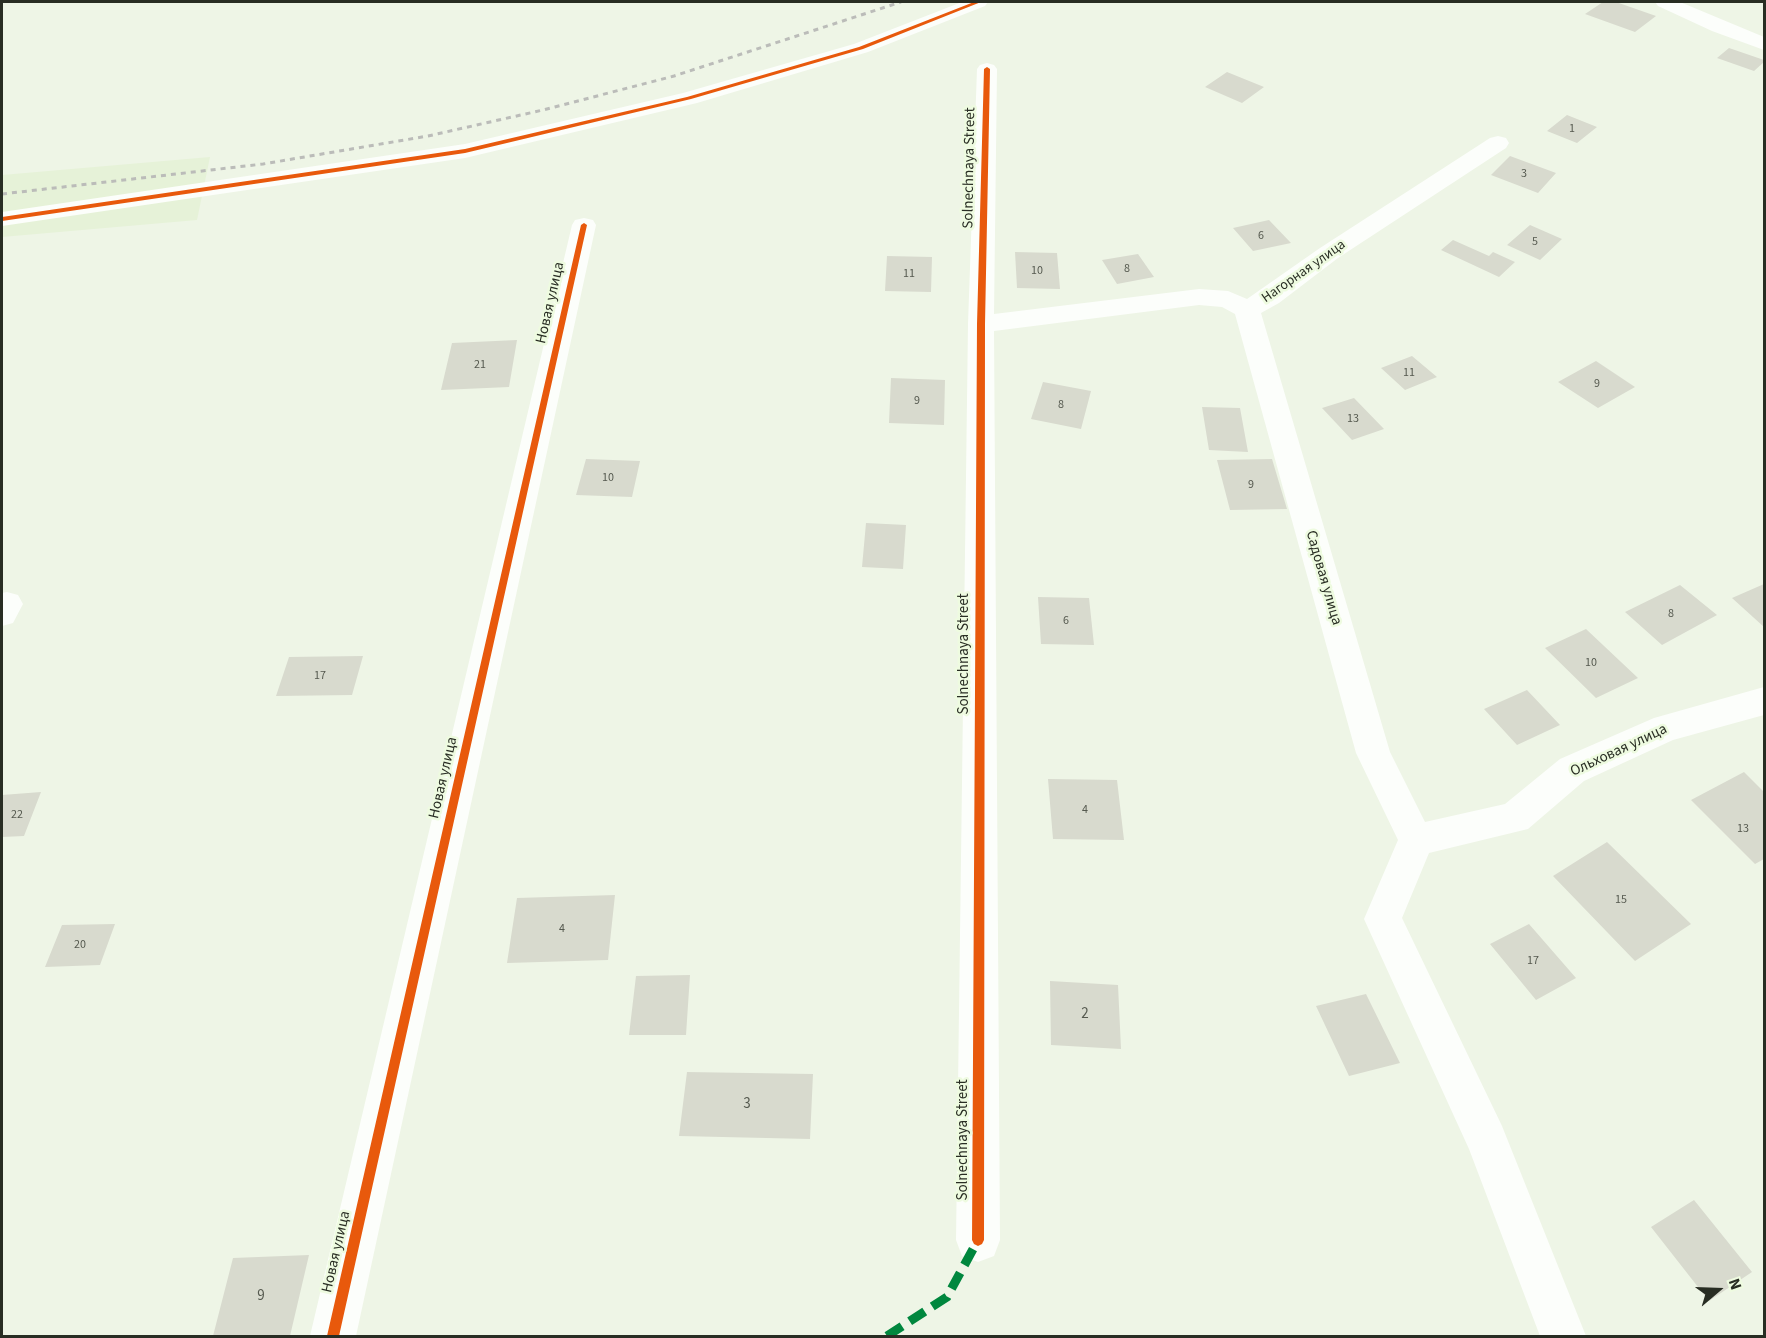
<!DOCTYPE html>
<meta charset="utf-8">
<style>
body{margin:0}
#map{position:relative;width:1766px;height:1338px;overflow:hidden;background:#eef5e6;font-family:"Source Sans 3",sans-serif}
canvas{display:block}
.frame{position:absolute;inset:0;border:3px solid #282d23;pointer-events:none}
.north{position:absolute;left:1688px;top:1260px;width:60px;height:60px;-webkit-text-stroke:4px #eefbe0;paint-order:stroke;rotate:71deg;font-size:16px;font-weight:700;line-height:24px;text-align:center;color:#282d23}
.north::after{content:'';display:block;margin:auto;width:21px;height:27px;background:#282d23;clip-path:polygon(50% 0,100% 100%,50% 72%,0 100%)}
</style>
<div id="map">
<canvas width="1766" height="1338"></canvas>
<div class="frame"></div>
<div class="north">N</div>
</div>
<script>
const context = document.querySelector('canvas').getContext('2d');
context.lineJoin = 'round';
function fillPath(path, color) { context.fillStyle = color; context.fill(path, 'evenodd'); }
const poly = rows => new Path2D(rows.map(r => 'M' + r).join(''));
function trace(path, color, width, dash) { context.strokeStyle = color; context.lineWidth = width; context.lineCap = dash ? 'butt' : 'round'; context.setLineDash(dash || []); context.stroke(path); }
function drawText(font, color, halo, rows, align = 'center') {
  context.font = font + ' "Source Sans 3",sans-serif'; context.lineWidth = 5; context.setLineDash([]); context.textBaseline = 'middle'; context.strokeStyle = halo; context.fillStyle = color; for (const [text, x, y, turn = 0] of rows) {
    context.save(); context.translate(x, y); context.rotate((+turn || 0) * Math.PI / 180); context.textAlign = isNaN(turn) ? turn : align; if (halo) context.strokeText(text, 0, 0); context.fillText(text, 0, 0); context.restore();
  }
}
const built = poly([
 [210,157,197,220,2,237,2,175]
]);
const building = poly([
 [1603,2,1616,2,1656,16,1635,32,1585,14],
 [1729,48,1764,60,1764,62,1754,71,1717,58],
 [1227,72,1264,87,1242,103,1205,87],
 [1567,115,1597,127,1577,143,1547,131],
 [1510,156,1556,173,1538,193,1491,175],
 [1269,220,1291,243,1253,251,1233,228],
 [1530,225,1562,239,1540,260,1507,245],
 [1453,240,1489,256,1493,252,1515,262,1499,277,1441,250],
 [1015,252,1057,253,1060,289,1017,288],
 [1138,254,1154,277,1117,284,1102,260],
 [887,256,932,257,931,292,885,291],
 [517,340,509,387,441,390,452,343],
 [1412,356,1437,377,1405,390,1381,368],
 [1596,361,1635,387,1598,408,1558,382],
 [891,378,945,380,944,425,889,423],
 [1043,382,1091,391,1081,429,1031,419],
 [1354,398,1384,429,1352,440,1322,408],
 [1202,407,1240,408,1248,452,1209,450],
 [586,459,640,461,632,497,576,495],
 [1272,459,1287,509,1230,510,1217,460],
 [866,523,906,525,903,569,862,567],
 [1764,584,1764,627,1732,598],
 [1680,585,1717,615,1662,645,1625,612],
 [1038,597,1089,598,1094,645,1041,644],
 [1586,629,1638,678,1596,698,1545,648],
 [363,656,352,695,276,696,289,657],
 [1527,690,1560,725,1517,745,1484,709],
 [1744,772,1764,792,1764,859,1755,864,1691,800],
 [1048,779,1117,780,1124,840,1053,839],
 [41,792,24,836,2,837,2,795],
 [1607,842,1691,924,1635,961,1553,876],
 [615,895,608,960,507,963,517,898],
 [115,924,100,965,45,967,62,925],
 [1529,924,1576,978,1536,1000,1490,944],
 [690,975,686,1035,629,1035,636,976],
 [1050,981,1118,985,1121,1049,1051,1045],
 [1366,994,1400,1063,1349,1076,1316,1006],
 [687,1072,813,1074,810,1139,679,1136],
 [1694,1200,1752,1272,1709,1301,1651,1227],
 [309,1255,290,1336,213,1336,233,1258]
]);
const minor = poly([
 [962,2,988,2,985,6,868,52,697,103,465,158,2,226,2,212,465,144,683,93,854,44,962,2],
 [1655,2,1680,2,1764,37,1764,50,1712,31,1658,6,1655,2],
 [987,63,994,65,997,69,994,314,1199,289,1228,291,1247,299,1320,248,1490,138,1498,136,1506,138,1509,143,1506,148,1338,258,1279,303,1261,313,1390,752,1425,822,1505,804,1560,759,1654,718,1764,687,1764,715,1673,740,1584,781,1528,829,1429,853,1402,918,1502,1126,1586,1336,1540,1336,1469,1149,1364,919,1398,840,1356,753,1235,314,1222,307,1199,305,994,331,1000,1240,994,1256,978,1262,962,1256,956,1240,968,324,977,69,980,65,987,63],
 [584,218,593,220,596,225,356,1336,310,1336,572,225,575,220,584,218],
 [7,592,18,595,23,604,13,623,2,626,2,593,7,592]
]);
const rail = poly([
 [2,194,263,164,428,136,543,110,674,76,901,2]
]);
const quiet = poly([
 [887,1336,947,1297,978,1240]
]);
const cycleway = poly([
 [974,2,981,2,863,49,691,99,465,153,2,221,2,217,465,149,687,97,859,47,974,2],
 [987,67,990,69,985,324,984,1240,982,1244,978,1246,974,1244,972,1240,977,324,984,69,987,67],
 [584,223,587,225,339,1336,327,1336,581,225,584,223]
]);
const numberNames = [
 ["1",1572,129],
 ["3",1524,174],
 ["6",1261,236],
 ["5",1535,242],
 ["8",1127,269],
 ["10",1037,271],
 ["11",909,274],
 ["21",480,365],
 ["11",1409,373],
 ["9",1597,384],
 ["9",917,401],
 ["8",1061,405],
 ["13",1353,419],
 ["10",608,478],
 ["9",1251,485],
 ["8",1671,614],
 ["6",1066,621],
 ["10",1591,663],
 ["17",320,676],
 ["4",1085,810],
 ["22",17,815],
 ["13",1743,829],
 ["15",1621,900],
 ["4",562,929],
 ["20",80,945],
 ["17",1533,961]
];
const farStreetnames = [
 ["Нагорная улица",1304,272,-35]
];
const streetNames = [
 ["Solnechnaya Street",970,168,-89],
 ["Новая улица",551,303,-77],
 ["Садовая улица",1323,578,74],
 ["Solnechnaya Street",965,654,-90],
 ["Ольховая улица",1619,751,-25],
 ["Новая улица",444,778,-77],
 ["Solnechnaya Street",964,1140,-90],
 ["Новая улица",337,1252,-77]
];
const nearNumbernames = [
 ["2",1085,1015],
 ["3",747,1105],
 ["9",261,1297]
];
fillPath(built, '#e6f2d8');
fillPath(building, '#d8dace');
fillPath(minor, '#fcfefb');
trace(rail, '#bbbcb9', 3, [5, 5]);
trace(quiet, '#00873e', 9, [18, 9]);
fillPath(cycleway, '#e8590c');
drawText('12px', '#55594f', null, numberNames);
drawText('14px', '#282d23', '#eefbe0', farStreetnames);
drawText('15px', '#282d23', '#eefbe0', streetNames);
drawText('15px', '#55594f', null, nearNumbernames);
</script>
